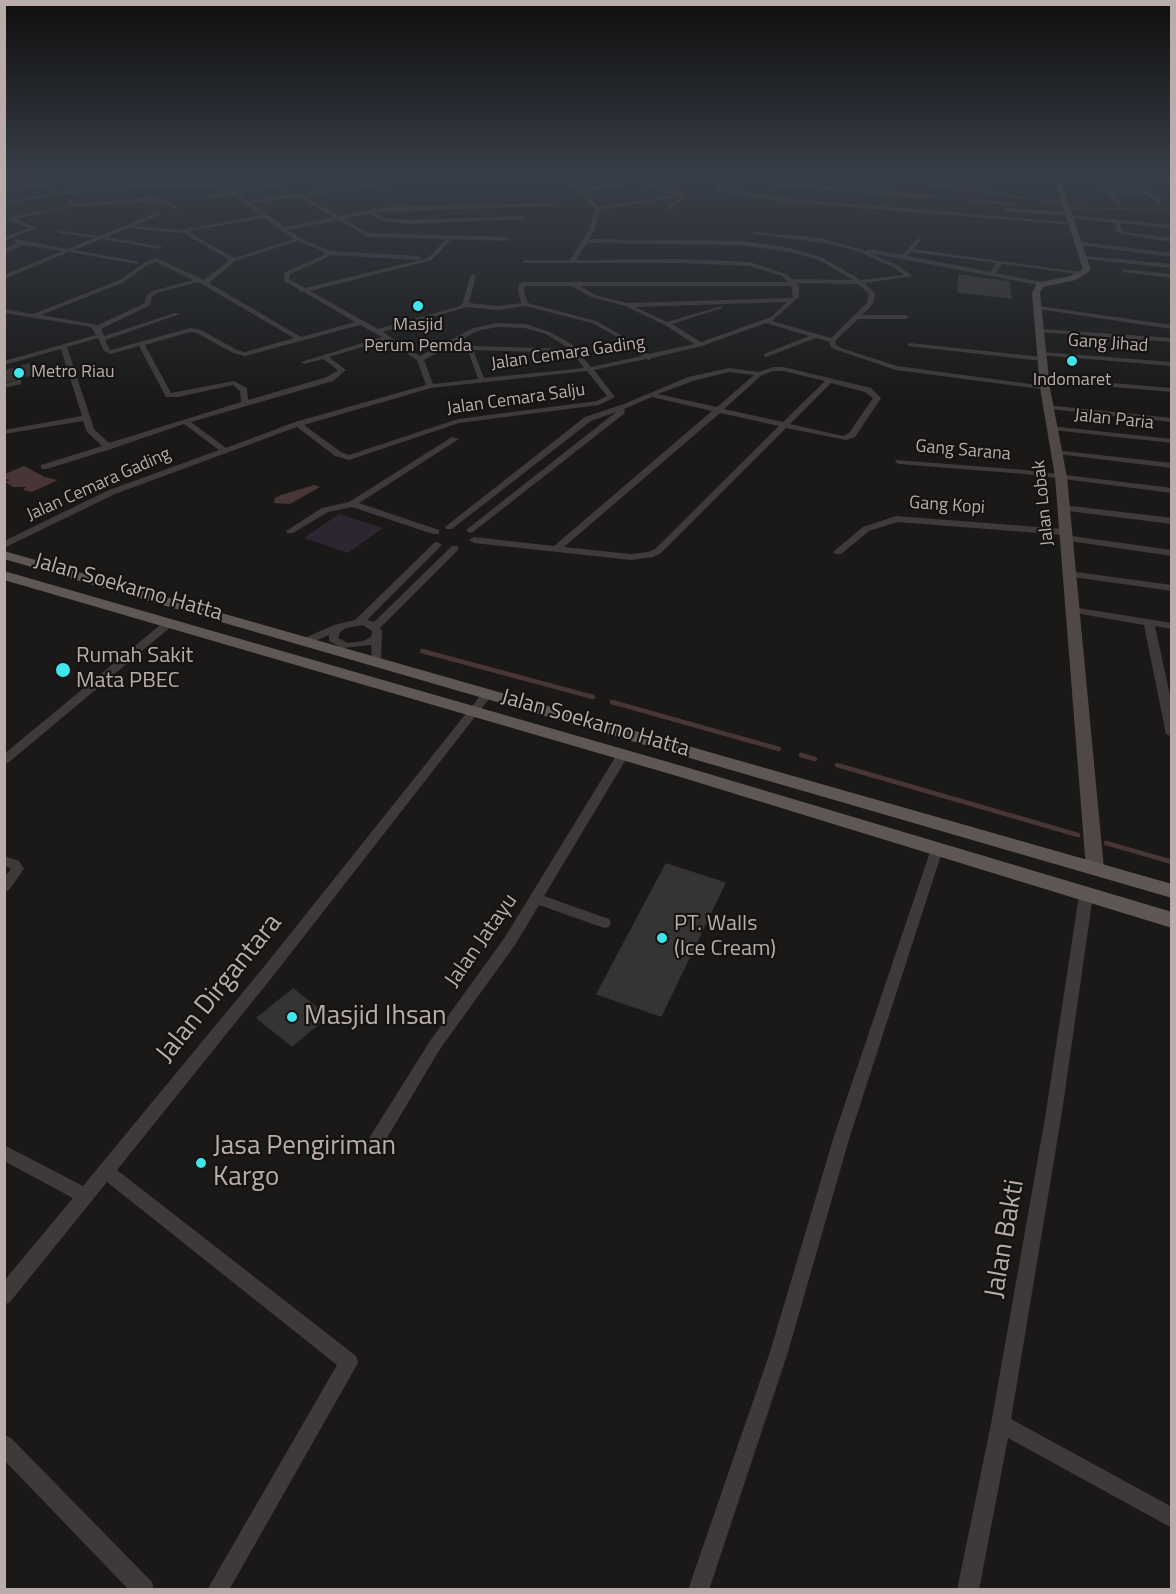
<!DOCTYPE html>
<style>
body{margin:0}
#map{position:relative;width:1176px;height:1594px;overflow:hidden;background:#1a1918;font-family:"Titillium Web",sans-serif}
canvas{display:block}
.frame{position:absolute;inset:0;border:6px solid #b9acab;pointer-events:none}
</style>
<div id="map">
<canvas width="1176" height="1594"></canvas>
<div class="frame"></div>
</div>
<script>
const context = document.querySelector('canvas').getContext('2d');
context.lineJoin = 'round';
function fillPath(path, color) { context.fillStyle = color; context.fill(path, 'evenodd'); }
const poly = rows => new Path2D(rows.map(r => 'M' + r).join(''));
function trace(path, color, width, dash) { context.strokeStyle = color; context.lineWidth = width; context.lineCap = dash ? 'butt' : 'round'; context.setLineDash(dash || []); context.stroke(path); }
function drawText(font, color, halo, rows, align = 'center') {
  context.font = font + ' "Titillium Web",sans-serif'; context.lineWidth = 4.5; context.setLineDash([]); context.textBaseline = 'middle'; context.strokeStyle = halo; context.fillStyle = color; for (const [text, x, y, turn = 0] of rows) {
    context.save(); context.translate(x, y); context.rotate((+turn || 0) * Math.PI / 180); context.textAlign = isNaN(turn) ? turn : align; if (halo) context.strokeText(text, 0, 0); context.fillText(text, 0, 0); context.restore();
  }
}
const green = poly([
 [339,514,383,528,348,553,304,538]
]);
const water = poly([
 [24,466,45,477,58,480,32,492,23,490,26,487,13,487,5,482,10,480,5,479,5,474],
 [314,485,320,487,290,504,274,503,275,498,281,495]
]);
const streamFar1 = poly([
 [746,177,785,183],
 [850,189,1013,204],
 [1070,208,1172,210]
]);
const stream = poly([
 [422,651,593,697],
 [612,702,779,749],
 [801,755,815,759],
 [837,765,1078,835],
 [1106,843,1172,862]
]);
const building = poly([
 [959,275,1009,282,1011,298,958,292,959,275],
 [29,364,35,374,4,382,4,371,29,364],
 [666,864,725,883,661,1016,597,994,666,864],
 [293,989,328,1016,292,1046,257,1018,293,989]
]);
const street = poly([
 [4,177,16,177,4,180,4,177],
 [93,177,105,177,4,191,4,188,93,177],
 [251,177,262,177,215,185,233,191,294,181,296,182,237,194,246,200,368,185,378,185,386,192,384,193,375,187,368,187,304,196,339,216,383,207,556,203,554,206,374,212,384,218,407,220,526,216,524,219,407,224,381,220,368,214,343,219,369,233,506,237,509,239,506,241,452,239,432,260,310,291,378,329,460,306,463,302,470,276,473,274,476,276,469,303,498,306,521,303,518,291,519,284,522,282,788,282,782,276,749,266,681,263,522,263,524,260,570,260,589,230,595,209,580,192,554,177,559,177,583,189,646,178,648,180,642,181,683,194,685,197,669,211,667,208,679,197,600,210,595,230,589,239,740,241,791,248,823,258,861,280,904,275,895,268,857,251,820,242,752,234,755,232,820,238,866,251,869,249,902,255,918,238,921,240,913,249,1088,273,1085,275,1002,264,996,273,1046,283,1044,286,870,253,899,266,912,276,865,283,875,294,873,304,862,315,906,315,909,317,906,319,858,319,835,341,836,345,841,348,897,366,1045,386,1049,388,1048,390,896,370,837,350,831,347,829,342,816,338,766,357,764,356,764,354,809,336,766,323,702,346,652,358,649,360,646,359,594,370,615,397,599,405,459,423,349,460,335,456,297,427,115,494,4,548,4,541,109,490,219,450,184,424,111,449,47,469,41,469,41,465,102,446,87,432,83,421,4,434,4,430,82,416,61,349,4,365,4,361,96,335,91,327,4,313,4,309,33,314,120,280,145,262,156,258,204,280,229,260,184,233,128,228,107,237,163,247,160,249,101,239,75,250,140,262,137,264,69,252,4,279,4,275,62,251,23,245,4,253,4,249,17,243,12,241,15,239,68,249,94,238,59,233,57,230,100,236,158,212,160,215,134,226,183,230,261,215,231,195,202,199,202,197,227,192,209,186,166,185,56,195,4,205,4,202,56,193,166,183,211,184,251,177],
 [638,182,675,195,599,207,585,192,638,182],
 [298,197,334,217,285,227,250,203,298,197],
 [264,218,294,239,234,258,190,233,189,231,264,218],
 [338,220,368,237,446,239,428,258,305,288,289,279,290,274,326,258,329,255,418,260,421,258,418,256,331,251,300,238,288,230,338,220],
 [298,241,325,252,322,256,285,272,284,281,300,290,300,292,304,292,355,322,301,337,209,283,235,261,298,241],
 [587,243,740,245,790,252,819,260,853,280,792,279,786,274,750,262,681,259,576,260,587,243],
 [911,252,996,263,991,272,907,256,911,252],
 [156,262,193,280,153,291,146,296,145,303,98,325,41,315,124,282,149,264,156,262],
 [198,282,294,338,245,352,237,350,201,330,190,328,111,350,109,349,105,340,180,314,175,313,104,336,101,329,150,305,152,297,157,293,198,282],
 [796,283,858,284,869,294,867,303,831,338,772,321,799,297,799,287,796,283],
 [525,286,571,286,591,297,625,306,665,325,694,344,648,354,623,336,596,321,528,303,524,291,525,286],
 [580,286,791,286,793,297,791,298,627,303,595,295,580,286],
 [787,302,771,317,701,342,672,324,722,308,722,306,667,322,635,307,787,302],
 [525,306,592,323,619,338,642,356,591,367,573,345,550,332,525,324,497,323,473,328,420,356,383,332,466,307,498,310,525,306],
 [360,325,382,337,301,362,304,364,323,359,338,370,327,377,248,400,247,388,234,381,171,393,145,345,190,332,197,333,233,353,245,356,360,325],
 [497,327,525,328,546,334,570,349,472,346,469,342,465,342,478,379,433,384,424,360,477,331,497,327],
 [98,338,104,351,111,354,139,346,166,397,178,397,233,385,240,391,241,402,109,443,94,429,67,347,98,338],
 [386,340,417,360,426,385,295,422,226,448,191,422,333,381,346,370,329,357,386,340],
 [473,350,573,353,584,368,484,378,473,350],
 [587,371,607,396,597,401,458,419,349,455,341,452,304,425,431,388,587,371],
 [731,177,931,197,928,199,780,185,774,189,772,188,775,184,735,179,721,189,786,198,1076,223,1073,225,786,202,715,191,715,189,731,177],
 [878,177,890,177,1068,203,1065,205,878,177],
 [986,177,997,177,1010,180,1008,181,986,177],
 [1096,181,1142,182,1140,184,1101,184,1102,188,1148,192,1163,202,1158,203,1145,194,1112,192,1122,204,1117,205,1107,191,1098,190,1096,181],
 [152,197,166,200,179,208,174,209,163,202,152,201,72,207,16,219,36,228,4,241,4,237,28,228,10,220,9,217,67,206,69,205,68,199,72,199,74,204,152,197],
 [1004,208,1070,212,1073,214,1070,216,1002,211,1004,208],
 [1071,215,1172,225,1172,229,1120,223,1122,230,1124,232,1172,238,1172,242,1121,234,1116,231,1115,223,1069,218,1071,215],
 [1080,242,1172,253,1172,257,1078,245,1080,242],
 [1085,256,1172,264,1172,268,1083,259,1085,256],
 [1124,269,1172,274,1172,278,1122,272,1124,269],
 [4,294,7,295,7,297,4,298,4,294],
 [1039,306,1172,325,1172,329,1037,309,1036,308,1039,306],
 [1041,329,1172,338,1172,342,1039,332,1038,331,1041,329],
 [910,343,1042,357,1045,359,1042,361,908,346,908,344,910,343],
 [1042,352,1172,362,1172,366,1040,355,1039,354,1042,352],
 [773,367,783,367,871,388,881,398,855,437,846,440,786,428,661,553,653,557,631,560,474,543,469,540,474,537,554,546,712,411,652,397,624,409,625,413,473,532,470,533,466,530,616,412,591,421,452,529,446,529,445,527,585,417,624,404,688,377,729,368,759,372,773,367],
 [774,371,783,371,825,381,783,422,724,409,762,375,774,371],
 [729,372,754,375,717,407,658,394,693,381,729,372],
 [831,383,865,392,873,398,849,433,843,436,790,424,831,383],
 [720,413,779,426,655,549,648,552,631,554,564,547,720,413],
 [1041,377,1172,388,1172,392,1044,381,1040,379,1041,377],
 [18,380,21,380,21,384,4,388,4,384,18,380],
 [1046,405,1172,418,1172,422,1049,409,1046,409,1046,405],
 [1050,426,1172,439,1172,443,1053,430,1049,428,1050,426],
 [452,437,459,439,359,503,439,530,439,534,433,534,352,507,328,512,293,533,287,533,286,531,322,508,349,502,452,437],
 [1054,450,1172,463,1172,468,1057,454,1053,452,1054,450],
 [896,460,1025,470,1172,488,1172,493,1025,474,899,464,895,462,896,460],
 [1063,505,1172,518,1172,524,1060,510,1059,508,1063,505],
 [896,516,1064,529,1068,532,1064,535,897,522,869,531,841,554,835,554,833,552,863,527,896,516],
 [1065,535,1172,550,1172,556,1062,540,1062,536,1065,535],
 [437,542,442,545,367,620,374,622,452,546,458,546,458,550,380,628,382,631,381,663,377,664,372,661,371,645,342,648,329,641,329,635,310,643,302,643,302,639,334,625,355,620,434,543,437,542],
 [363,625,372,631,371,637,363,641,348,643,338,638,340,632,346,628,363,625],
 [1069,571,1172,585,1172,591,1066,576,1066,572,1069,571],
 [1072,607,1172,623,1172,629,1155,626,1172,705,1172,737,1166,734,1144,625,1069,612,1067,610,1072,607],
 [169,620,174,623,173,625,8,763,4,764,4,754,165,621,169,620],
 [488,690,492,691,493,693,492,695,277,971,117,1170,356,1356,358,1363,229,1590,207,1590,337,1365,107,1182,10,1302,4,1305,4,1281,73,1198,4,1161,4,1145,83,1186,267,963,484,691,488,690],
 [622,752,628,756,544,896,609,919,611,923,609,927,604,928,539,905,515,945,440,1049,378,1153,372,1155,366,1153,364,1148,366,1143,430,1041,505,937,616,756,622,752],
 [937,844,941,846,943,849,850,1136,788,1352,709,1590,688,1590,770,1352,834,1136,931,849,933,846,937,844],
 [4,856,19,861,24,869,9,890,4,892,4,877,11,869,4,865,4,856],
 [1086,890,1091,892,1093,895,1062,1112,1011,1419,1172,1507,1172,1528,1008,1438,979,1590,957,1590,991,1424,1046,1112,1079,895,1081,892,1086,890],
 [4,1435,11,1438,152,1582,154,1590,129,1590,4,1460,4,1435]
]);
const secondary = poly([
 [1053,177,1059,177,1091,270,1076,280,1043,287,1040,293,1050,388,1067,477,1104,869,1101,874,1095,875,1089,874,1086,869,1055,477,1040,388,1032,293,1037,283,1070,276,1083,269,1053,177]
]);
const primary = poly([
 [4,551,1172,884,1172,898,4,559,4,551],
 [4,571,689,768,1172,912,1172,928,677,776,4,580,4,571]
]);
const markers = [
 [418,306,6,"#3fe6eb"],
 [1072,361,6,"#3fe6eb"],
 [19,373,6,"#3fe6eb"],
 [63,670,8,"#3fe6eb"],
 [662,938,6,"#3fe6eb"],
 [292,1017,6,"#3fe6eb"],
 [201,1163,6,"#3fe6eb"]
];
const farPoinames = [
 ["Masjid",418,326],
 ["Perum Pemda",418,347],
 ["Metro Riau",31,373,"left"],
 ["Indomaret",1072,381]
];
const farStreetnames = [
 ["Gang Jihad",1108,344,4],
 ["Jalan Cemara Gading",568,354,-8],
 ["Jalan Cemara Salju",516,400,-8],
 ["Jalan Paria",1114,420,6],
 ["Gang Sarana",963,451,5],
 ["Jalan Cemara Gading",99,485,-24],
 ["Jalan Lobak",1044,503,-96],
 ["Gang Kopi",947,506,4]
];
const streetNames = [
 ["Jalan Soekarno Hatta",128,588,16],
 ["Jalan Soekarno Hatta",595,724,16],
 ["Jalan Jatayu",482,941,-55]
];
const poiNames = [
 ["Rumah Sakit",76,657],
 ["Mata PBEC",76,682],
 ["PT. Walls",674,925],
 ["(Ice Cream)",674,950]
];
const nearStreetnames = [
 ["Jalan Dirgantara",220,989,-51],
 ["Jalan Bakti",1006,1239,-80]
];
const nearPoinames = [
 ["Masjid Ihsan",304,1017],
 ["Jasa Pengiriman",213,1147],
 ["Kargo",213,1178]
];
fillPath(green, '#2b262f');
fillPath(water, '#473538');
trace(streamFar1, '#473538', 2);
trace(stream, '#473538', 4.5);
fillPath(building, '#363433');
trace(building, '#363432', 1.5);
fillPath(street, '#3f3a39');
fillPath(secondary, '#4f4847');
fillPath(primary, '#5e5755');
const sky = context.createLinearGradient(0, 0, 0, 400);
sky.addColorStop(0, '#0e0e0d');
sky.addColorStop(0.44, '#383e48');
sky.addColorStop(1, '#383e4800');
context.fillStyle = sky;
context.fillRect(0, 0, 1176, 400);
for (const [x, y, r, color] of markers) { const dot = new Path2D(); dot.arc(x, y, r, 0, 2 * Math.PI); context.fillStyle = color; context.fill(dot); trace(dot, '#151413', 2); }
drawText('18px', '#b9acab', '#151413', farPoinames);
drawText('18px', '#b9acab', '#151413', farStreetnames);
drawText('22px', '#b9acab', '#151413', streetNames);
drawText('22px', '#b9acab', '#151413', poiNames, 'left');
drawText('27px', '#b9acab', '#151413', nearStreetnames);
drawText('27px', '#b9acab', '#151413', nearPoinames, 'left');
</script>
